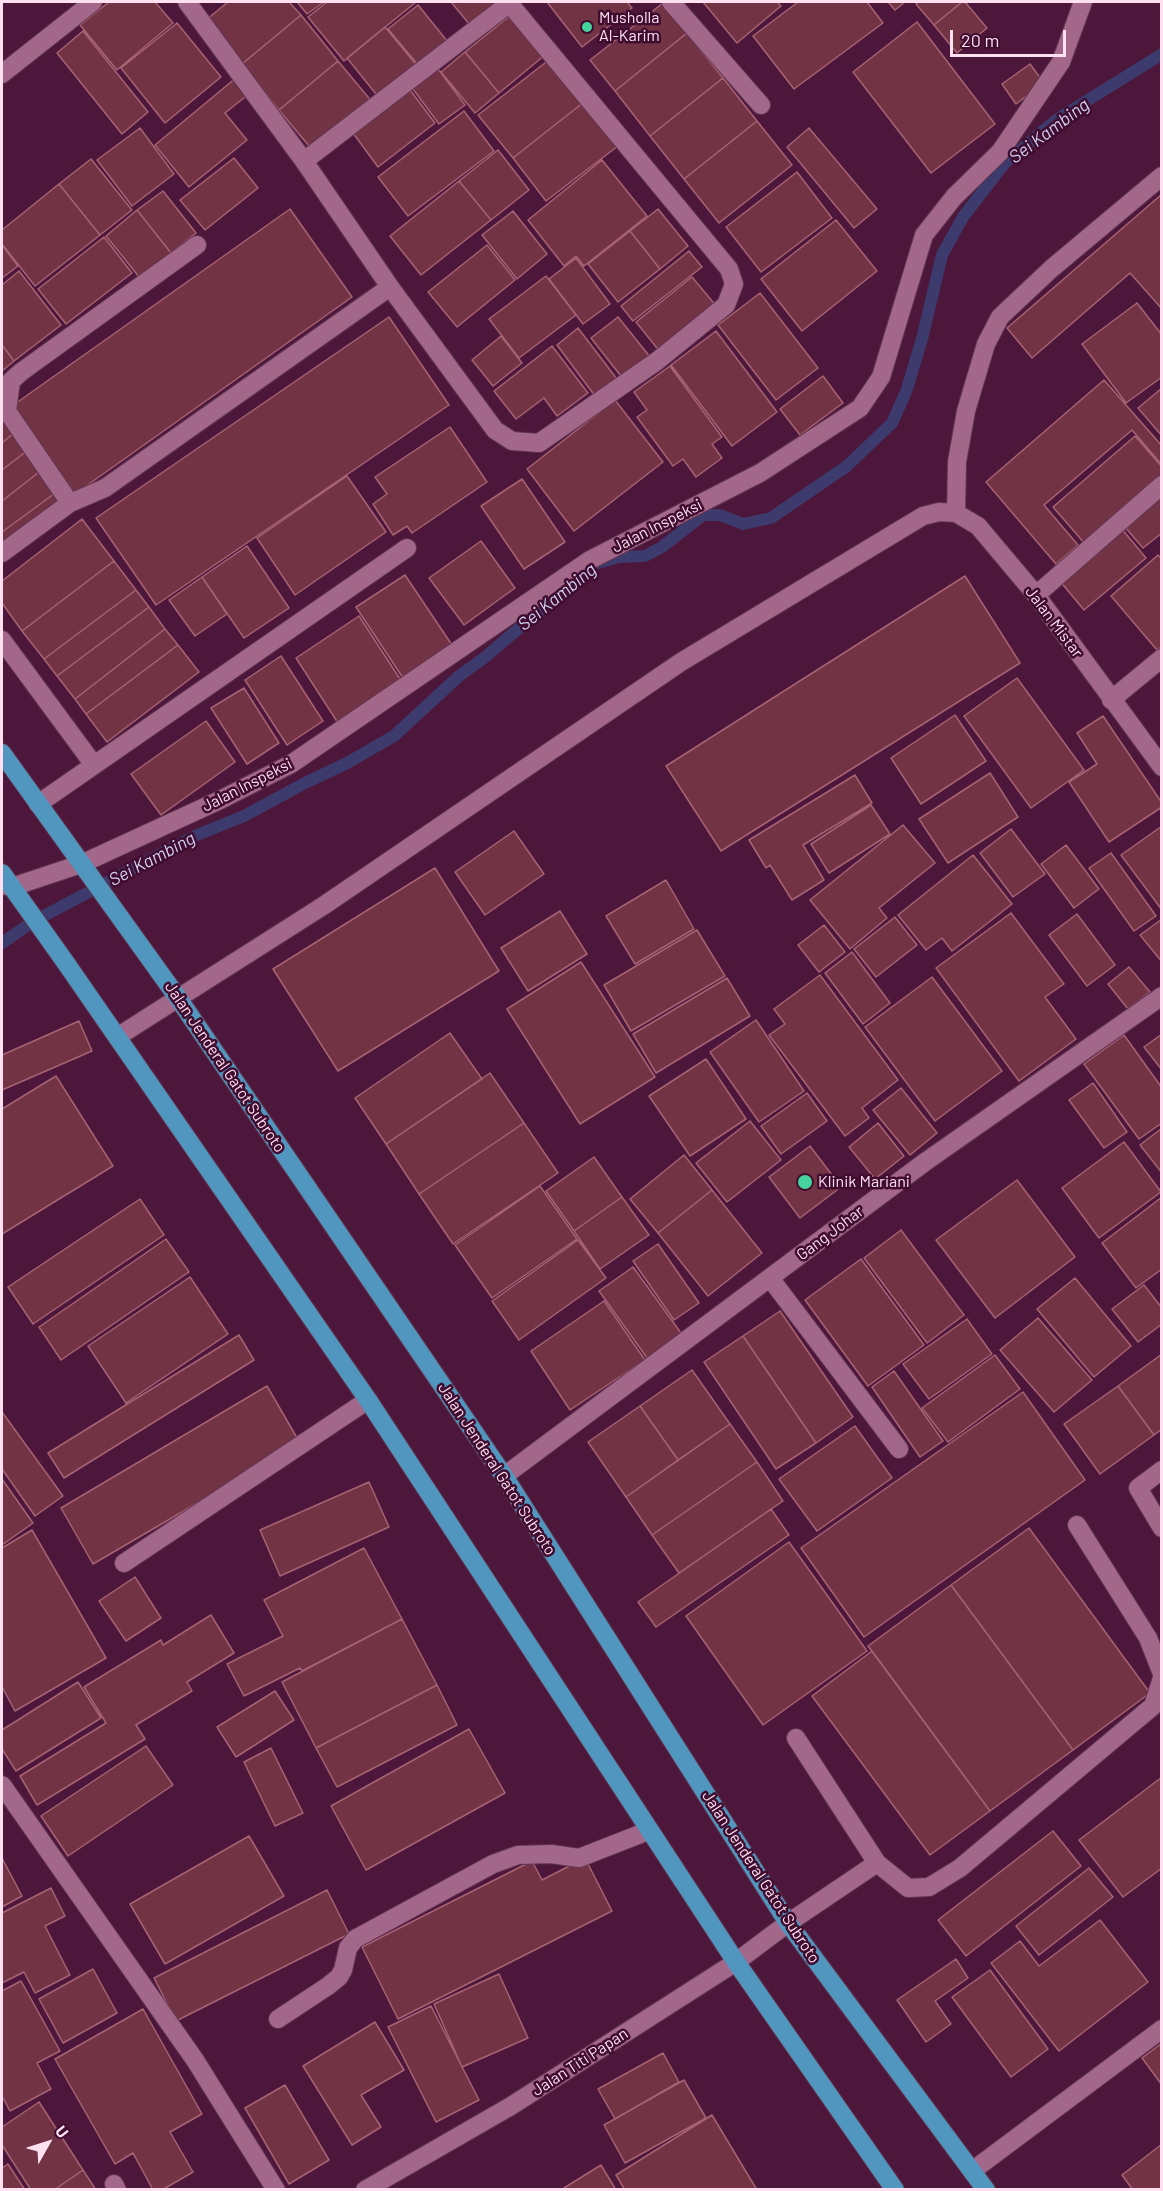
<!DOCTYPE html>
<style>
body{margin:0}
#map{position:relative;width:1163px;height:2191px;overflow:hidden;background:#4c173a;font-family:Barlow,sans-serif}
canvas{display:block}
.frame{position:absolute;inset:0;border:3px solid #fde1f1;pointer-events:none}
.north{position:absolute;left:18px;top:2113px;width:60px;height:60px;-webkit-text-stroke:4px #400c2f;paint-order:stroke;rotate:51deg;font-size:16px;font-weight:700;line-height:24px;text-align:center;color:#fde1f1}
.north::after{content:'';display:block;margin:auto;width:21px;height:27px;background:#fde1f1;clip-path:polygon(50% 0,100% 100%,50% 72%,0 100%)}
.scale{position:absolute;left:950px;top:30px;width:116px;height:27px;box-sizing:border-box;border:3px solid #fde1f1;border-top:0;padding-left:8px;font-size:18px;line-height:21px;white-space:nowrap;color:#fde1f1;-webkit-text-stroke:4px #400c2f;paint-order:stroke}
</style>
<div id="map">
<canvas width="1163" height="2191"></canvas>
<div class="frame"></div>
<div class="north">U</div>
<div class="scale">20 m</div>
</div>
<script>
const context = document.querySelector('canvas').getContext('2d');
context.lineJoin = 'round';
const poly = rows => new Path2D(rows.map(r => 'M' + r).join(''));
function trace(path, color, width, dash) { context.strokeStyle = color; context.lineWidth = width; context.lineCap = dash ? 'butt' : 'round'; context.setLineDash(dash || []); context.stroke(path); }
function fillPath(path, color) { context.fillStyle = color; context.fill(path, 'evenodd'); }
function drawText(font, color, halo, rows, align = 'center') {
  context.font = font + ' Barlow,sans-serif'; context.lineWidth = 5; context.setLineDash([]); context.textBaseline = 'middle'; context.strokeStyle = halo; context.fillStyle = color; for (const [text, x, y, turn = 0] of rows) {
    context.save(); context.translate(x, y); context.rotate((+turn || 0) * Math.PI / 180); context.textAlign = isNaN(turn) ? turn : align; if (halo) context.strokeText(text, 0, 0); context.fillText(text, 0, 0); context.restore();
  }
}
const stream = poly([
 [598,563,618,557,645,556,662,547,703,515,720,515,743,524,771,518,847,466,892,423,906,392,922,339,942,255,963,217,1004,164,1032,140,1059,118,1162,54],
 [2,943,34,921,197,835,244,816,305,783,347,763,394,736,459,676,484,658,577,579]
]);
const building = poly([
 [109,2,155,2,173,23,117,70,80,25,109,2],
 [228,2,289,2,301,15,242,64,206,20,228,2],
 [297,2,324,2,307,14,297,2],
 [327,2,416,2,344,61,308,17,327,2],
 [451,2,498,2,470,25,451,2],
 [547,2,627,2,632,8,582,47,547,2],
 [703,2,777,2,781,6,737,43,703,2],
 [798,2,867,2,883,23,794,89,753,36,798,2],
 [888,2,905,2,895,10,888,2],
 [919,2,962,2,934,25,916,4,919,2],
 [962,2,965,2,987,28,957,53,934,25,962,2],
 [663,3,687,33,615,91,590,60,663,3],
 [418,5,448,42,418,65,388,29,418,5],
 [512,14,545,55,499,93,465,52,512,14],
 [301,15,338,61,279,110,242,64,301,15],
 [917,22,995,124,931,173,853,72,917,22],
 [177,23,221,77,165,123,121,68,177,23],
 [385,27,419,68,380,99,347,58,385,27],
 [83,31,148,112,122,134,57,53,83,31],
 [687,33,723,78,650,136,615,91,687,33],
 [465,52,499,93,475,113,441,72,465,52],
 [550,59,584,102,513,158,478,115,550,59],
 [338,61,373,103,314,152,279,110,338,61],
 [1030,64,1044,83,1016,104,1002,84,1030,64],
 [436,66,465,105,439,124,410,85,436,66],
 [237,77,250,93,225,113,247,140,189,187,155,145,237,77],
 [723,78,757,121,684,179,650,136,723,78],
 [410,90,435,123,378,167,353,133,410,90],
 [584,102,618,146,546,201,513,158,584,102],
 [464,111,494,151,408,216,378,177,464,111],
 [757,121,792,165,719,223,684,179,757,121],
 [140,128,174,174,132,206,97,160,140,128],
 [809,128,877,209,854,228,787,147,809,128],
 [498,150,529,190,491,220,459,181,498,150],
 [234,158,258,188,205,230,180,200,234,158],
 [91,159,132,210,100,235,59,184,91,159],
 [602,160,647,216,584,266,576,256,564,266,528,220,602,160],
 [797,172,832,218,761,272,726,227,797,172],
 [459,181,491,220,421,275,390,236,459,181],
 [59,184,100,235,35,286,2,244,2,230,59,184],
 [163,191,196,233,171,253,137,210,163,191],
 [1162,194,1162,309,1130,273,1032,358,1007,328,1162,194],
 [290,209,352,297,75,494,12,406,290,209],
 [658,209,688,246,660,269,630,231,658,209],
 [137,210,171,253,140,278,106,236,137,210],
 [513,211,547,254,517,279,482,235,513,211],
 [836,220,877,271,802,331,761,279,836,220],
 [630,231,660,269,618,302,588,264,630,231],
 [104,237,132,273,66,324,38,289,104,237],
 [2,245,18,266,2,278,2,245],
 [487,245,515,280,457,327,428,292,487,245],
 [689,251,702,267,633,321,621,306,689,251],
 [576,258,610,304,583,324,549,279,576,258],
 [19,271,61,325,14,361,2,345,2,285,19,271],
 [546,276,576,315,519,358,489,319,546,276],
 [692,277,717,307,661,353,636,322,692,277],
 [760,293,818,368,776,400,718,325,760,293],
 [1137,303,1162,335,1162,377,1126,403,1082,344,1137,303],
 [389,317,449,405,156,605,96,518,389,317],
 [618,317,651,358,624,380,591,338,618,317],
 [578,328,617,379,595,396,557,345,578,328],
 [716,331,777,412,732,446,671,365,716,331],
 [501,336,522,363,493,386,472,360,501,336],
 [2,345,14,361,2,371,2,345],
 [552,346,588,393,557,416,544,398,516,419,494,391,552,346],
 [670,366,722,437,712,444,722,458,696,477,683,459,673,466,637,417,647,410,634,392,670,366],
 [823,376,843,403,800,435,780,409,823,376],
 [1104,380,1162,446,1162,465,1132,430,1044,505,1078,545,1056,564,986,482,1104,380],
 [1162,388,1162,436,1138,408,1162,388],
 [615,400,663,462,574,531,527,469,615,400],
 [2,415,15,432,2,443,2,415],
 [450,427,487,482,412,533,407,526,393,535,373,504,387,494,375,477,450,427],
 [15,432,28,450,2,470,2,443,15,432],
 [1135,436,1162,467,1162,479,1085,544,1053,507,1135,436],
 [28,450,43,469,2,501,2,470,28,450],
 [43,469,58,491,2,532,2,501,43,469],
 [347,476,386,532,295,595,257,538,347,476],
 [522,479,565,542,524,569,481,506,522,479],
 [58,491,66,501,2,548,2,532,58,491],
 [1162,494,1162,533,1143,548,1124,526,1162,494],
 [82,519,114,561,22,631,2,603,2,581,82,519],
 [1121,528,1146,558,1084,610,1059,580,1121,528],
 [481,541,515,588,464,625,429,578,481,541],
 [247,546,289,608,244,638,202,577,247,546],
 [1158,555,1162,559,1162,647,1157,650,1111,596,1158,555],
 [114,561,136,590,44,659,22,631,114,561],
 [405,575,454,648,405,681,356,607,405,575],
 [965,576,1020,663,721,851,666,766,965,576],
 [202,577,227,614,195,636,169,600,202,577],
 [136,590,149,607,57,676,44,659,136,590],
 [149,607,165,629,75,699,57,676,149,607],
 [359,616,402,682,338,723,296,658,359,616],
 [165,629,178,645,86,714,75,699,165,629],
 [178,645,199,672,107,742,86,714,178,645],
 [281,656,323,721,287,745,245,680,281,656],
 [1017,678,1084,770,1031,808,964,716,1017,678],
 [244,688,279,743,247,764,211,708,244,688],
 [955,715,986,761,921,804,891,758,955,715],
 [1103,716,1162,803,1162,807,1109,842,1069,782,1097,764,1077,733,1103,716],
 [206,721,235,762,161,815,131,774,206,721],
 [990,773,1018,817,948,863,919,819,990,773],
 [855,775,872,803,803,845,824,880,792,900,770,865,766,868,749,840,855,775],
 [871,805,890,834,829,873,811,844,871,805],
 [903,825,935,863,879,908,887,918,850,949,810,900,903,825],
 [1162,826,1162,910,1121,855,1162,826],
 [1011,829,1045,874,1013,897,980,853,1011,829],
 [514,831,544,874,485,915,455,872,514,831],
 [1066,845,1099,889,1074,908,1041,864,1066,845],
 [1111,853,1156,916,1134,931,1089,868,1111,853],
 [973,855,1012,904,952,951,942,938,926,950,898,915,973,855],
 [435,868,499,971,338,1071,273,969,435,868],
 [666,880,694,929,635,964,606,916,666,880],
 [560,911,587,954,528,991,501,948,560,911],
 [1011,913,1064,984,1045,997,1076,1039,1019,1081,936,968,1011,913],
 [1077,914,1115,965,1087,986,1049,935,1077,914],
 [895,917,917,945,876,977,854,949,895,917],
 [1162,919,1162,962,1140,935,1162,919],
 [824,925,845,952,819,972,798,945,824,925],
 [697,930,725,976,631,1031,604,985,697,930],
 [852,952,890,1003,863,1024,825,973,852,952],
 [581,962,655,1077,580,1124,507,1009,581,962],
 [1129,967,1150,992,1128,1009,1108,984,1129,967],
 [820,975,898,1080,862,1108,869,1118,845,1136,769,1035,785,1024,774,1009,820,975],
 [932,977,1002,1071,935,1121,865,1027,932,977],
 [727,978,750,1016,656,1073,633,1034,727,978],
 [756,1020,804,1091,759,1122,710,1052,756,1020],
 [79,1021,92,1051,2,1090,2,1055,79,1021],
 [450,1033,482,1079,386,1144,355,1098,450,1033],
 [1162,1034,1162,1070,1144,1047,1162,1034],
 [1124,1035,1162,1088,1162,1123,1139,1139,1084,1064,1124,1035],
 [706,1059,746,1119,690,1156,649,1096,706,1059],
 [490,1073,524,1123,419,1194,386,1144,490,1073],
 [56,1076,113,1166,2,1234,2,1109,56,1076],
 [1093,1083,1127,1132,1104,1148,1069,1100,1093,1083],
 [901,1088,937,1133,910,1155,873,1110,901,1088],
 [807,1093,827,1121,781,1154,761,1126,807,1093],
 [750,1121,781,1160,727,1202,696,1163,750,1121],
 [524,1123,558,1173,453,1244,419,1194,524,1123],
 [878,1123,904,1156,875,1179,849,1147,878,1123],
 [1162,1128,1162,1173,1140,1145,1162,1128],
 [1124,1142,1161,1192,1099,1238,1062,1188,1124,1142],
 [810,1146,841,1187,800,1218,769,1177,810,1146],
 [684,1155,712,1190,658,1233,630,1199,684,1155],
 [594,1157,622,1197,574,1231,546,1191,594,1157],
 [1017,1180,1075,1257,995,1318,936,1240,1017,1180],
 [540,1186,577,1239,492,1298,455,1245,540,1186],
 [712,1190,762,1253,708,1296,658,1233,712,1190],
 [622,1197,649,1235,600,1269,574,1231,622,1197],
 [1162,1197,1162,1269,1136,1288,1102,1243,1162,1197],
 [140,1199,164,1235,33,1324,8,1287,140,1199],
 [901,1230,964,1315,927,1343,864,1258,901,1230],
 [166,1239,189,1272,61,1360,39,1327,166,1239],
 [578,1240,606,1278,519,1340,492,1301,578,1240],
 [658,1244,699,1303,674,1320,633,1261,658,1244],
 [861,1259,924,1345,868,1386,805,1300,861,1259],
 [633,1267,684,1337,650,1362,599,1291,633,1267],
 [190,1277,228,1334,126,1403,88,1346,190,1277],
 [1075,1278,1131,1346,1094,1377,1037,1309,1075,1278],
 [1144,1285,1162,1308,1162,1324,1138,1342,1112,1309,1144,1285],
 [604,1301,645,1360,570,1410,531,1351,604,1301],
 [780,1311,853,1417,816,1443,743,1336,780,1311],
 [1038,1318,1092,1380,1054,1412,1000,1350,1038,1318],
 [967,1319,992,1354,929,1399,903,1364,967,1319],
 [239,1335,254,1360,64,1478,48,1453,239,1335],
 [743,1336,816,1443,776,1469,704,1362,743,1336],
 [1162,1354,1162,1429,1154,1435,1118,1386,1162,1354],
 [995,1355,1020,1389,948,1442,922,1408,995,1355],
 [692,1370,730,1424,678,1460,640,1406,692,1370],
 [894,1371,943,1441,920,1457,872,1387,894,1371],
 [267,1386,300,1443,93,1564,61,1508,267,1386],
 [1118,1386,1154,1435,1100,1474,1064,1424,1118,1386],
 [1023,1392,1085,1480,864,1637,801,1548,1023,1392],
 [640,1406,678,1460,626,1497,588,1442,640,1406],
 [2,1412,63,1496,35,1516,2,1469,2,1412],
 [730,1424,757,1462,652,1535,626,1497,730,1424],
 [855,1426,892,1478,817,1531,779,1479,855,1426],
 [757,1462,783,1501,679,1573,652,1535,757,1462],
 [2,1479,33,1523,2,1545,2,1479],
 [369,1482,389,1527,280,1576,260,1530,369,1482],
 [771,1509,789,1535,656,1627,638,1602,771,1509],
 [1029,1528,1150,1693,1073,1750,951,1585,1029,1528],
 [32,1530,106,1658,15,1711,2,1687,2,1548,32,1530],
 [789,1542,867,1651,763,1725,686,1616,789,1542],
 [364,1548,402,1619,302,1671,300,1668,244,1696,227,1664,283,1636,264,1600,364,1548],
 [135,1577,161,1618,126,1641,99,1601,135,1577],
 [951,1585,1073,1750,990,1811,868,1646,951,1585],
 [211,1615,234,1653,187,1682,192,1691,136,1725,145,1739,37,1805,20,1776,106,1723,84,1687,161,1640,163,1645,211,1615],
 [402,1619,437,1685,316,1748,282,1682,402,1619],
 [872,1651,990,1811,930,1855,812,1696,872,1651],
 [78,1682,101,1718,16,1771,2,1749,2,1730,78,1682],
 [437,1685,457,1725,337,1787,316,1748,437,1685],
 [275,1691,294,1720,236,1757,217,1727,275,1691],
 [469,1729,505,1793,366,1870,331,1806,469,1729],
 [146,1746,173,1785,68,1856,41,1816,146,1746],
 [271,1748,303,1813,275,1826,244,1762,271,1748],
 [1162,1777,1162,1868,1123,1897,1079,1840,1162,1777],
 [1053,1831,1081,1866,966,1956,938,1920,1053,1831],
 [249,1836,284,1896,165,1964,130,1904,249,1836],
 [2,1858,22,1896,2,1907,2,1858],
 [585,1858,612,1911,398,2019,362,1947,532,1861,542,1880,585,1858],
 [1089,1868,1113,1897,1039,1955,1016,1926,1089,1868],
 [51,1888,65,1916,45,1926,70,1975,35,1993,24,1972,2,1983,2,1913,51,1888],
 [327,1890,349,1934,176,2021,154,1978,327,1890],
 [1100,1920,1148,1982,1059,2051,991,1963,1020,1941,1039,1966,1100,1920],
 [956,1959,968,1978,935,2001,951,2024,926,2042,897,2000,956,1959],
 [93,1969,117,2013,63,2043,39,1999,93,1969],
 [990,1970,1048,2049,1011,2077,952,1997,990,1970],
 [499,1974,528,2038,462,2067,434,2004,499,1974],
 [21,1981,60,2051,37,2063,51,2089,10,2111,2,2096,2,1991,21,1981],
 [431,2006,479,2100,436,2122,388,2027,431,2006],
 [143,2009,202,2114,170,2132,193,2172,162,2190,153,2190,133,2153,115,2164,55,2059,143,2009],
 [375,2022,404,2070,361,2095,381,2127,352,2145,303,2066,375,2022],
 [1162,2043,1162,2085,1142,2058,1162,2043],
 [663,2053,679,2082,615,2119,598,2089,663,2053],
 [684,2080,706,2118,625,2163,604,2125,684,2080],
 [285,2085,329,2160,289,2184,245,2108,285,2085],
 [39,2102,83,2170,54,2190,31,2190,2,2145,2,2127,39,2102],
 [712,2115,757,2190,625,2190,616,2175,712,2115],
 [1162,2144,1162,2190,1133,2190,1122,2175,1162,2144],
 [8,2164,25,2190,2,2190,2,2168,8,2164],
 [601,2165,616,2190,565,2190,564,2188,601,2165],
 [83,2170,96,2190,54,2190,83,2170]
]);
const lane = poly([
 [2,640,94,765],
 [1077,1525,1148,1638,1162,1674],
 [124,1563,368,1400],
 [796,1738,877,1863,908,1888,929,1887,960,1868,1153,1706,1162,1678],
 [788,1923,877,1863],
 [278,2019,328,1986,339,1977,343,1970,348,1948,355,1939,493,1864,518,1855,551,1854,579,1858,648,1831],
 [972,2171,1162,2029],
 [114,2184,117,2190]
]);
const street = poly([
 [187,2,304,161,390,287,495,430,512,441,539,443,657,361,726,305,734,284,729,269,509,3],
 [671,2,761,105],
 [2,74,93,2],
 [304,161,511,2],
 [70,503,7,411,11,381,21,372,197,245],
 [956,513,957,462,966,411,986,344,1000,317,1051,269,1162,176],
 [2,553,70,503,105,488,390,287],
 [1036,595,1162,485],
 [1111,700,1162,658],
 [38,804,407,548],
 [2,885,12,887,81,864,220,800,291,764,590,560,760,473,860,408,881,377,924,235,954,197,1000,152,1061,62,1083,2],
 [117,1037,323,906,681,662,923,516,939,512,956,513,978,526,1036,595,1162,767],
 [770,1278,899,1449],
 [1162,1470,1138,1488,1162,1528],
 [504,1476,925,1162,1162,996],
 [2,1785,195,2060,276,2190],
 [365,2190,511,2106,736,1962,788,1923]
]);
const primary = poly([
 [2,753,178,998,504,1476,788,1923,986,2190],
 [2,873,68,966,368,1400,736,1962,895,2190]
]);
const markers = [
 [587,27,6,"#46d49e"],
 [805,1182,8,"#46d49e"]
];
const poiNames = [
 ["Musholla",599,18],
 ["Al-Karim",599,36],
 ["Klinik Mariani",818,1182]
];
const streetNames = [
 ["Jalan Inspeksi",657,526,-27],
 ["Jalan Mistar",1054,622,53],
 ["Jalan Inspeksi",247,785,-27],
 ["Jalan Jenderal Gatot Subroto",225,1067,56],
 ["Gang Johar",830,1233,-37],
 ["Jalan Jenderal Gatot Subroto",497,1469,57],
 ["Jalan Jenderal Gatot Subroto",761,1877,57],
 ["Jalan Titi Papan",580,2062,-33]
];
const waterNames = [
 ["Sei Kambing",1049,131,-37],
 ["Sei Kambing",557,597,-39],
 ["Sei Kambing",152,859,-28]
];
trace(stream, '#3d3b6d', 12);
fillPath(building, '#723445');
trace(building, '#a76374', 1.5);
trace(lane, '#603652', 20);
trace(street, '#603652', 20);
trace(primary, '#603652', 20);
trace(lane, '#a3678a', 18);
trace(street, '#a3678a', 18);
trace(primary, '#5196be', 18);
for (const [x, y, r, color] of markers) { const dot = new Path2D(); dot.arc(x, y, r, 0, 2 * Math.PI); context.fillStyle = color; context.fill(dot); trace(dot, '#400c2f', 2); }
drawText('16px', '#fde1f1', '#400c2f', poiNames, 'left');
drawText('16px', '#fde1f1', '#400c2f', streetNames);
drawText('italic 18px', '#d0d1f2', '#400c2f', waterNames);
</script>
